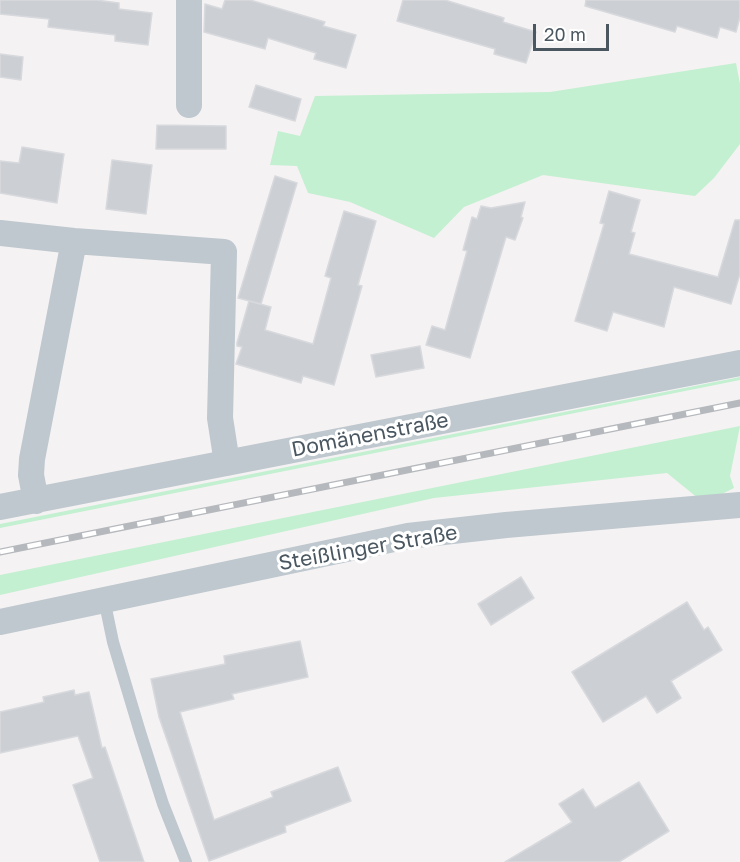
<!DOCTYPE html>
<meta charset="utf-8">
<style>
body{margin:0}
#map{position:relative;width:740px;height:862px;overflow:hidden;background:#f5f2f3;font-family:"Golos Text",sans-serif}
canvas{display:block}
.scale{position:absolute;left:533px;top:24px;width:76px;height:27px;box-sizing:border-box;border:3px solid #4a5760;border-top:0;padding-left:8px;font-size:18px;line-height:21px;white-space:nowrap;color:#4a5760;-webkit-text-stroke:4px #fff;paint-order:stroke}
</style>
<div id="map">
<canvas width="740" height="862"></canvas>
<div class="scale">20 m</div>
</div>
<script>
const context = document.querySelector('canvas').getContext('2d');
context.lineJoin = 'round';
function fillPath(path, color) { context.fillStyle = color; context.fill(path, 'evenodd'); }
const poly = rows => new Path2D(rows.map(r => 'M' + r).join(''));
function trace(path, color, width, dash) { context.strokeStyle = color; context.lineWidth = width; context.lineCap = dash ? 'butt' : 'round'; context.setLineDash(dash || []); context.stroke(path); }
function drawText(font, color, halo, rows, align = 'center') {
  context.font = font + ' "Golos Text",sans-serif'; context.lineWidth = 6; context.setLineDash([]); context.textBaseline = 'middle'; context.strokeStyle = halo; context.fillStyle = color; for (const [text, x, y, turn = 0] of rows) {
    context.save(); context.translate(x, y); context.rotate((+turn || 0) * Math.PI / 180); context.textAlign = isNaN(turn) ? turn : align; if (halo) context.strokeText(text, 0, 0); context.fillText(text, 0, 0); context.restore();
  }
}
const green = poly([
 [736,63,740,84,740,144,714,178,695,196,543,175,464,207,434,238,350,202,308,193,297,166,270,165,278,131,300,136,315,96,550,92],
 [740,377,740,380,0,528,0,524],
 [740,426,730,476,734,488,714,498,699,499,667,473,434,498,0,595,0,575]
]);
const building = poly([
 [0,0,96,0,119,3,119,9,152,13,148,45,115,41,115,35,48,27,49,19,0,14,0,0],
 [225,0,250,0,325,22,323,26,356,35,346,68,314,59,316,53,268,38,265,49,204,32,205,4,222,9,225,0],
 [403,0,445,0,504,18,503,22,536,32,526,63,494,54,495,49,397,21,403,0],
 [586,0,740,0,740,17,736,32,720,27,717,38,677,26,675,32,585,6,586,0],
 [0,54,23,57,21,80,0,77,0,54],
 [256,85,301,99,295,121,249,107,256,85],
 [157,125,226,126,226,149,156,149,157,125],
 [22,147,64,154,57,203,0,193,0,161,19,163,22,147],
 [112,160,152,165,146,214,106,209,112,160],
 [275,176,297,183,261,304,238,298,275,176],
 [609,191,640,200,631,232,635,233,629,254,718,277,735,220,740,220,740,274,731,304,674,287,664,327,613,312,607,331,575,321,604,224,600,223,609,191],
 [525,202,521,217,523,218,515,240,506,237,470,358,426,345,432,326,445,330,467,251,463,250,472,217,477,219,481,206,491,208,525,202],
 [344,211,376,221,358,285,362,286,334,385,303,376,301,383,236,364,242,347,237,346,237,343,249,301,271,307,265,330,313,344,331,278,325,276,344,211],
 [420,346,424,368,376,377,371,355,420,346],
 [521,577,534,598,491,625,478,604,521,577],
 [687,602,704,630,708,627,722,650,671,681,681,698,657,713,646,696,603,722,572,672,687,602],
 [300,641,308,677,232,694,234,699,180,712,214,820,273,797,271,792,338,767,351,801,285,826,286,832,209,861,159,717,151,679,225,664,224,656,300,641],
 [74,690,75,695,89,692,102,748,105,747,144,862,100,862,73,785,93,778,78,736,0,753,0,712,44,702,43,697,74,690],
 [639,782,669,831,619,862,505,862,572,822,559,804,583,789,595,808,639,782]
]);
const lane = poly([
 [104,599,113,642,140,732,163,804,186,862]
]);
const street = poly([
 [189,0,189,105],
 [0,233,74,241,224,252,220,418,227,463],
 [36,501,31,475,32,459,74,241],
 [0,507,740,363],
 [0,622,408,536,506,525,740,505]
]);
const rail = poly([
 [0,552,740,403]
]);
const streetNames = [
 ["Domänenstraße",370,435,-11],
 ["Steißlinger Straße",368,548,-10]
];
fillPath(green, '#c3f0d0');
fillPath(building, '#ccd0d5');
trace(building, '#d7d9dd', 1.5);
trace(lane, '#bec8ce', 12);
trace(street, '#bec8ce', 26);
trace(rail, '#b5b8bc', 7);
trace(rail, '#fff', 4.5, [14]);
drawText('21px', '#4a5760', '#fff', streetNames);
</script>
